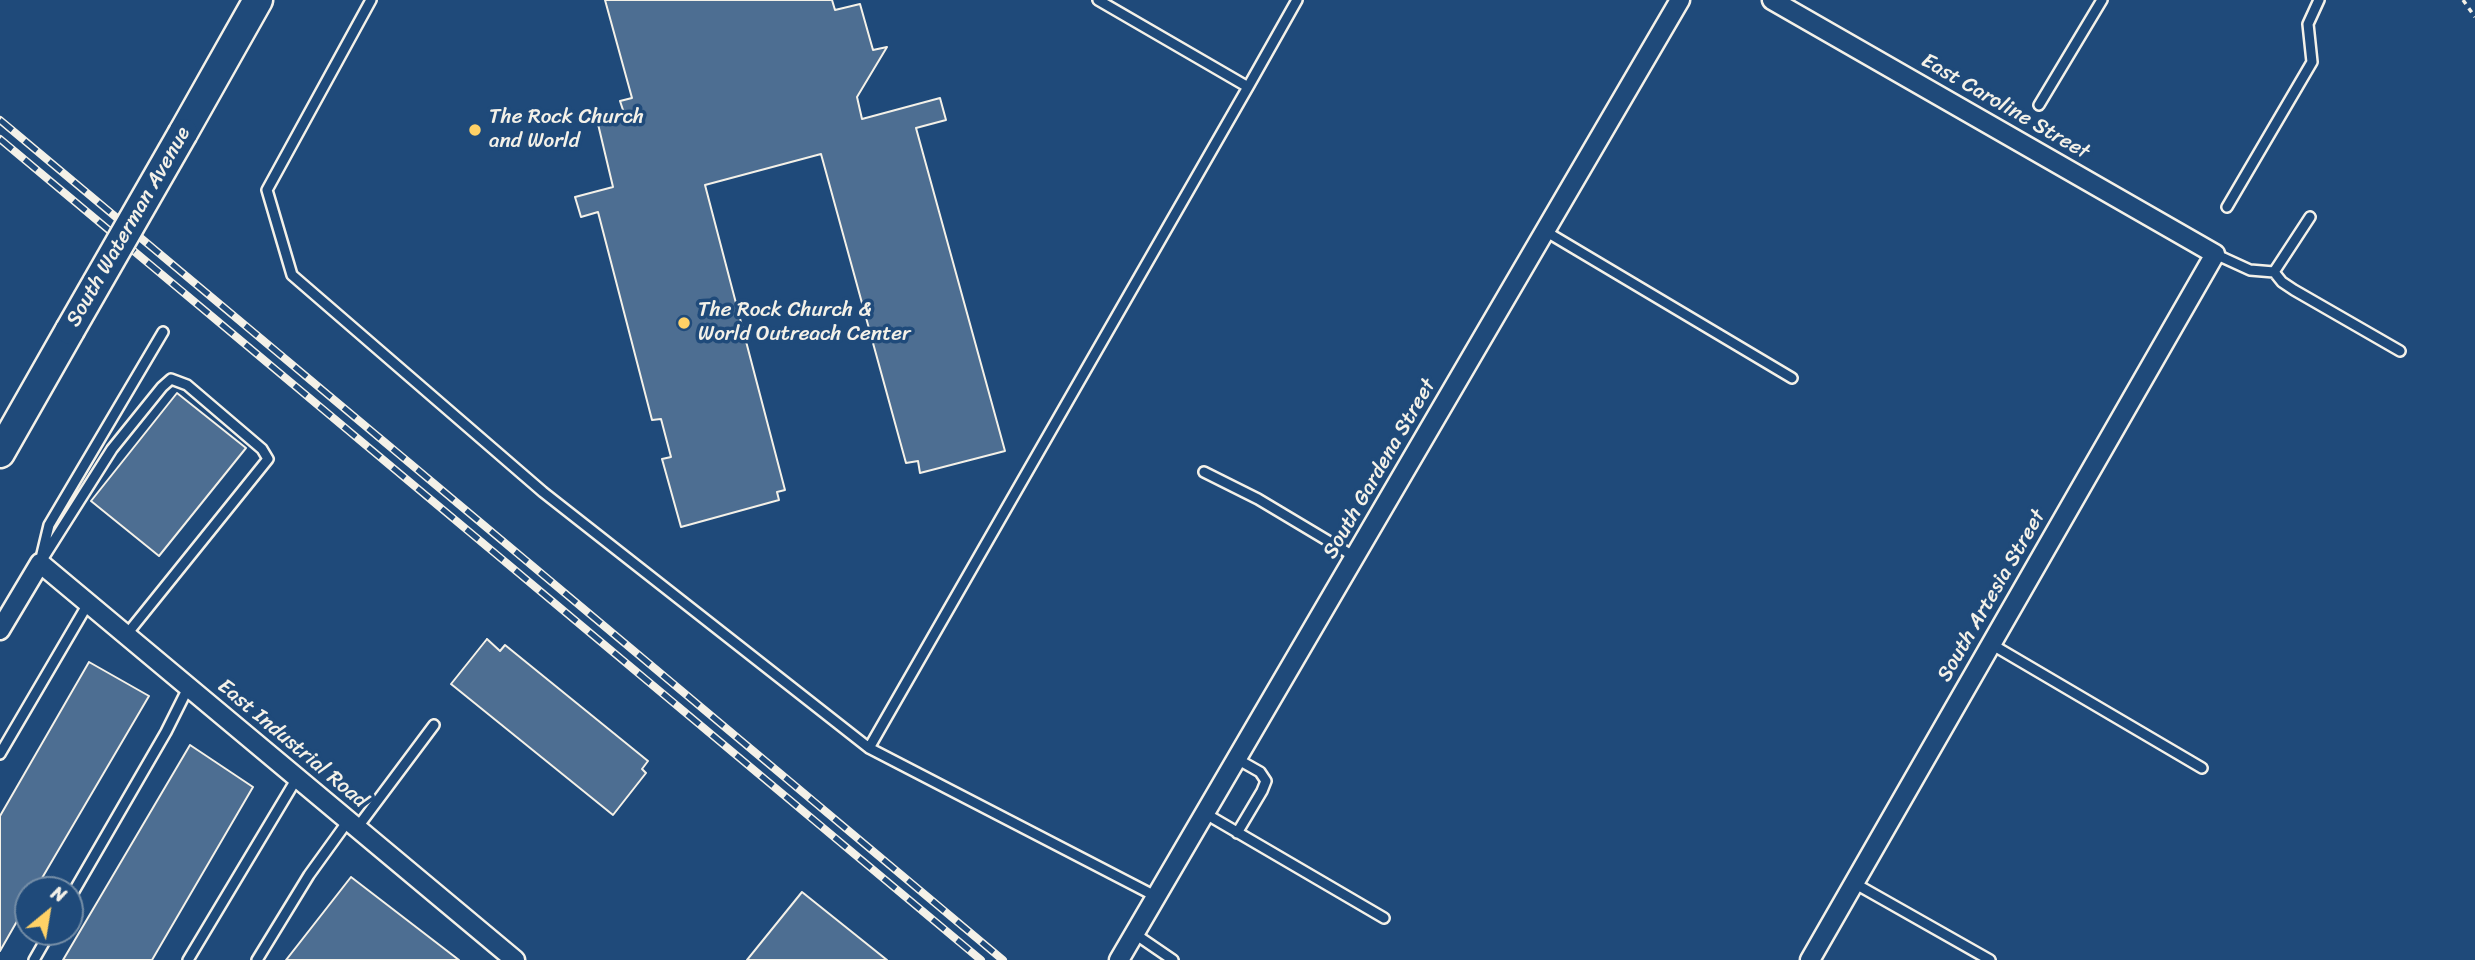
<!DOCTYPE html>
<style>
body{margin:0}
#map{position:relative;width:2475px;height:960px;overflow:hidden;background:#1f4a7a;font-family:Sriracha,sans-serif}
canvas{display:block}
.north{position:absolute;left:14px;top:876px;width:70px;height:70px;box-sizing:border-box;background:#1f4a7a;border:2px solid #748da6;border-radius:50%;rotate:30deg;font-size:19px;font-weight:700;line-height:28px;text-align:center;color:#f4f1e8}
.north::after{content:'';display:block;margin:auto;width:24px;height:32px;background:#ffd166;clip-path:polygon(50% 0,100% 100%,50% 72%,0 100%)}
</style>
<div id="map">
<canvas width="2475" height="960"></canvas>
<div class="north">N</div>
</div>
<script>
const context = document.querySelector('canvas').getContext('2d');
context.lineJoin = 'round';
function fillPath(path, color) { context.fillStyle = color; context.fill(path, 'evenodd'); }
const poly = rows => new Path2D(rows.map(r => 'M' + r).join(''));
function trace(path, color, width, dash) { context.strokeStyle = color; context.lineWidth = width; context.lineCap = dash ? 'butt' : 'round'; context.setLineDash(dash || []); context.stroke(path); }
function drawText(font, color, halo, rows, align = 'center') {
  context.font = font + ' Sriracha,sans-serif'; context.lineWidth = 7; context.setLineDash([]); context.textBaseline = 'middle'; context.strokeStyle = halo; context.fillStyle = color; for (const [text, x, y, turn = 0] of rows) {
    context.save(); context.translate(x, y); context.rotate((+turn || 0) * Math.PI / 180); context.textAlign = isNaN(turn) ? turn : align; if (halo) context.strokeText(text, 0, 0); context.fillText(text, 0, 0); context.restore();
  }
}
const building = poly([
 [605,0,832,0,835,10,860,4,873,50,887,47,857,97,862,119,940,98,946,120,916,128,1005,451,920,473,918,461,906,463,821,154,705,185,785,490,777,492,779,500,681,527,662,459,671,457,661,419,652,420,598,212,581,217,575,197,613,187,598,124,625,116,620,101,632,98,605,0],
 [177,393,246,448,159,556,91,501,177,393],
 [487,639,500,651,505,645,648,761,642,769,646,773,613,815,451,684,487,639],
 [89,662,149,696,35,890,28,890,28,902,0,951,0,816,89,662],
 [190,745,253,787,152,960,63,960,190,745],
 [351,877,459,960,286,960,351,877],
 [802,892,887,960,747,960,802,892]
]);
const path = poly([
 [2463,0,2475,17]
]);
const lane = poly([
 [371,0,267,190,292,275,543,492,869,748,1157,897],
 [1098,0,1248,87,1297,0],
 [2039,105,2102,0],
 [2227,207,2312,62,2308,24,2319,0],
 [1545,231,1792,378],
 [2215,254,2250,270,2274,272,2310,217],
 [2274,272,2282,282,2294,290,2400,351],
 [1204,472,1258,499,1355,557],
 [42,554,49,525,163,332],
 [40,563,112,449,162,387,171,379,187,385,262,449,268,459,127,634],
 [1991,644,2202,768],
 [869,748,1248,87],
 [0,754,89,602],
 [1206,814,1384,918],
 [357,828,434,725],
 [1237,833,1262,791,1266,781,1260,772,1237,759],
 [1854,883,1990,960],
 [70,898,166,732,189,686],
 [1135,934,1173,960],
 [34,960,50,932],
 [188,960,297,778],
 [257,960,309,875,348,821]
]);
const street = poly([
 [1772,0,2215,254,1810,960],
 [0,630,40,563,515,960],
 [1119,960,1680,0]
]);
const primary = poly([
 [183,133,258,0],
 [0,453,70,330]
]);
const rail = poly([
 [0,120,1003,960],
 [0,139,981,960]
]);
const primaryBridge = poly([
 [70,330,183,133]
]);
const markers = [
 [475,130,7,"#ffd166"],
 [684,323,7,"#ffd166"]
];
const streetNames = [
 ["East Caroline Street",2005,107,30],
 ["South Waterman Avenue",129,227,-60],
 ["South Gardena Street",1380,469,-60],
 ["South Artesia Street",1992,596,-60],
 ["East Industrial Road",292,744,40]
];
const poiNames = [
 ["The Rock Church",489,118],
 ["and World",489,142],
 ["The Rock Church &",698,311],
 ["World Outreach Center",698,335]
];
fillPath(building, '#4d6e92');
trace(building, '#f4f1e8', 2);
trace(lane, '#f4f1e8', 14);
trace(street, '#f4f1e8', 23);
trace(primary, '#f4f1e8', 33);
trace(path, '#f4f1e8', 3.5, [5, 5]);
trace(lane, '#1f4a7a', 9);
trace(street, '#1f4a7a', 18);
trace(primary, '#1f4a7a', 28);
trace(rail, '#f4f1e8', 8);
trace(rail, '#1f4a7a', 5, [16]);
trace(primaryBridge, '#f4f1e8', 33, []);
trace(primaryBridge, '#1f4a7a', 28);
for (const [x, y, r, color] of markers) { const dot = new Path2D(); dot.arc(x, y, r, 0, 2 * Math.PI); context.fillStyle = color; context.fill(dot); trace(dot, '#1f4a7a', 2.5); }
drawText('21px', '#f4f1e8', '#1f4a7a', streetNames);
drawText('21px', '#f4f1e8', '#1f4a7a', poiNames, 'left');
</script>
